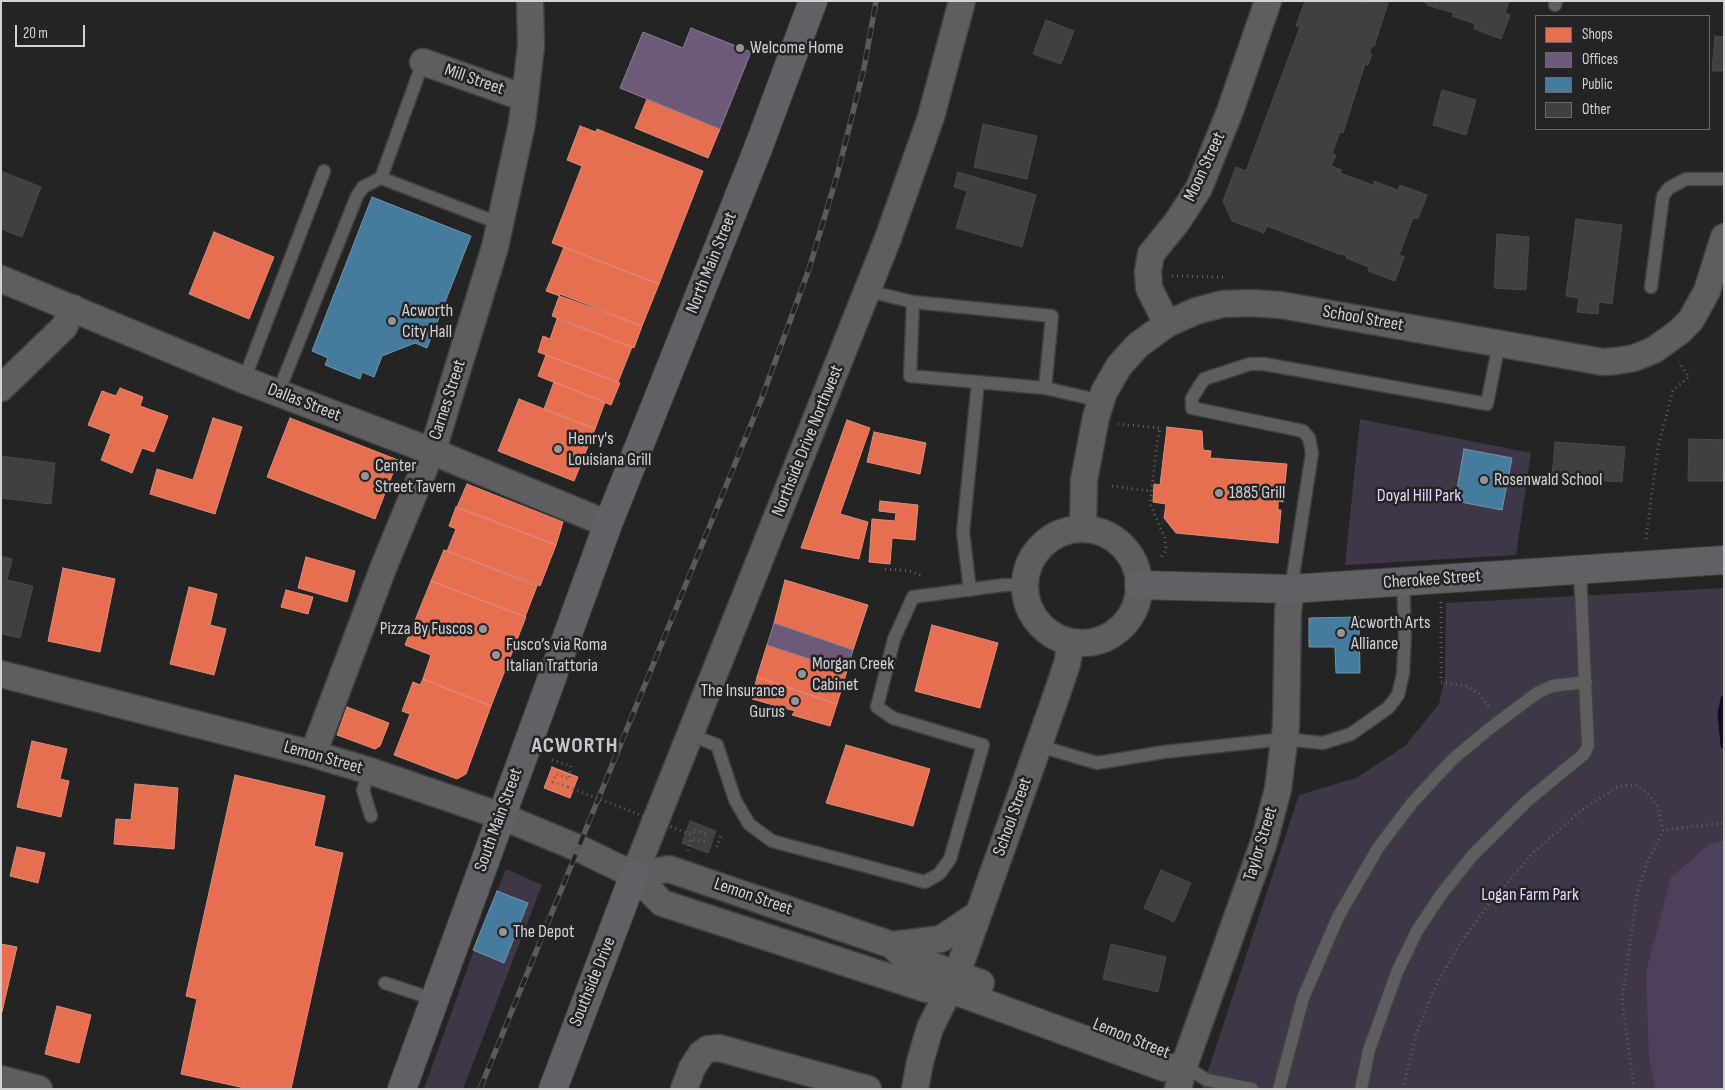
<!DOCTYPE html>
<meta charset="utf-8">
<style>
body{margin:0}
#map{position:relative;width:1725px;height:1090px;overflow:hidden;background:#242424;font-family:"Sofia Sans Condensed",sans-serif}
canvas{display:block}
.frame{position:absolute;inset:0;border:2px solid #d2d1d3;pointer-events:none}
.legend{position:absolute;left:1535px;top:15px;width:175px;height:115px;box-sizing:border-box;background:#242325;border:1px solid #6a696b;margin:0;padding:6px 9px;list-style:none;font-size:15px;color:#d2d1d3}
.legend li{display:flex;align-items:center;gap:10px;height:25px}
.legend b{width:25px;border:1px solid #6a696b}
.scale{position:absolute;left:15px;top:25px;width:70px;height:22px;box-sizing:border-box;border:2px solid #d2d1d3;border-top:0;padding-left:6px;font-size:15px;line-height:18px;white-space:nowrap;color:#d2d1d3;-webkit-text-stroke:4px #242325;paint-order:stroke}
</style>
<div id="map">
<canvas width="1725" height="1090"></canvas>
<div class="frame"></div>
<ul class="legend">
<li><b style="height:14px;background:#e76f51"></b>Shops</li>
<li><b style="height:14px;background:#6d597a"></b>Offices</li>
<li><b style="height:14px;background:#457b9d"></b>Public</li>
<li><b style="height:14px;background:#404041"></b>Other</li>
</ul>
<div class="scale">20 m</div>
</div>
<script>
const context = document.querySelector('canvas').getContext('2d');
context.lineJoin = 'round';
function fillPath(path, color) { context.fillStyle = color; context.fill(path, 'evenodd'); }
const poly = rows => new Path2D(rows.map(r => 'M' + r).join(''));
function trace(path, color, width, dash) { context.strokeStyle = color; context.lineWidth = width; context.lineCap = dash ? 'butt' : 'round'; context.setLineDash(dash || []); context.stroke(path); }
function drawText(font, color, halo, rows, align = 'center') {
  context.font = font + ' "Sofia Sans Condensed",sans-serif'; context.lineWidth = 5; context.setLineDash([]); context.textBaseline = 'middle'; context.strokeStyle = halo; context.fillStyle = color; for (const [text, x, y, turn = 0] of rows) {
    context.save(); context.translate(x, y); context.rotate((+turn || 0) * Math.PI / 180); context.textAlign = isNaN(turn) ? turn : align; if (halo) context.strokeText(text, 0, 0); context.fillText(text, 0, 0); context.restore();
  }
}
const green = poly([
 [1360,419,1531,453,1516,555,1345,565],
 [1724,588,1724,1089,1202,1089,1299,795,1356,778,1405,746,1439,704,1445,677,1446,603],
 [506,869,542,885,463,1089,424,1089,478,939]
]);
const forest = poly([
 [1724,840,1724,1089,1655,1089,1649,1057,1646,972,1671,877,1710,844]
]);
const shops = poly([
 [647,99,720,129,708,158,635,128,647,99],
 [580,126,596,132,597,129,703,171,659,284,552,243,582,166,567,160,580,126],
 [214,232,274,257,249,319,189,294,214,232],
 [564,247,659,284,642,326,546,291,564,247],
 [560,294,642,326,634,348,552,316,560,294],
 [557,319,632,347,618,382,538,352,543,336,550,339,557,319],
 [546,355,620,383,611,405,538,376,546,355],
 [554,382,605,402,595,429,544,409,554,382],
 [120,388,143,397,140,406,168,416,154,452,142,448,132,473,101,460,111,434,88,425,102,391,116,396,120,388],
 [519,399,595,429,574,481,498,451,519,399],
 [213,418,242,427,215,514,150,494,157,469,193,480,213,418],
 [290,418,398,460,375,519,267,477,290,418],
 [847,420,870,428,840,514,868,522,859,559,801,548,847,420],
 [1167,427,1202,431,1203,450,1211,451,1210,458,1287,464,1283,502,1278,501,1278,510,1281,510,1278,543,1176,533,1164,518,1166,504,1153,502,1154,484,1160,485,1167,427],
 [874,432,926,443,920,474,867,462,874,432],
 [467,484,563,522,556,545,457,507,467,484],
 [880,501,918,505,915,540,892,538,890,564,869,562,872,519,895,521,896,513,879,511,880,501],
 [456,507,556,545,540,586,447,551,456,529,449,526,456,507],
 [444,550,537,586,525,617,431,581,444,550],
 [306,557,355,571,347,602,298,588,306,557],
 [63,568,115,579,100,652,48,641,63,568],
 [785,580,868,605,853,650,774,623,785,580],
 [431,581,526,617,491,706,423,679,431,655,405,645,431,581],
 [189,587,217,594,210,625,226,629,214,675,170,664,189,587],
 [286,590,313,597,308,614,281,607,286,590],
 [932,625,998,643,980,708,915,691,932,625],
 [767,645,847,671,837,704,757,677,767,645],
 [757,677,837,704,830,726,792,715,795,711,752,699,757,677],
 [423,679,491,706,466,774,457,779,394,755,410,714,402,711,413,682,420,685,423,679],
 [347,707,389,723,380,746,375,749,337,735,347,707],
 [32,741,67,749,60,779,69,781,61,817,17,807,32,741],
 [846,745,930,769,913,826,826,803,846,745],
 [552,767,578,777,570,798,544,788,552,767],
 [235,775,325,796,314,846,343,853,291,1089,249,1089,181,1074,197,999,186,996,235,775],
 [135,784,178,788,174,849,114,844,116,819,131,820,135,784],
 [17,847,45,853,38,883,10,876,17,847],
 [1,944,17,947,2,1012,1,1012,1,944],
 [57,1006,91,1015,79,1063,45,1054,57,1006]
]);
const offices = poly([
 [691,28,751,52,720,129,620,88,643,32,683,48,691,28],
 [774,623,853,650,847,671,767,645,774,623]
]);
const public = poly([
 [372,197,471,236,427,348,415,343,382,356,374,377,362,372,360,379,325,365,328,358,312,351,372,197],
 [1464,449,1512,458,1502,510,1455,501,1464,449],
 [1359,617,1360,673,1336,673,1335,647,1309,647,1309,618,1359,617],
 [497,891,528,903,504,963,473,950,497,891]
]);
const stream = poly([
 [1724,699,1721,714,1724,745]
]);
const building = poly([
 [1305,1,1388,3,1374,47,1372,46,1369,52,1372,54,1368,65,1365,64,1343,133,1340,132,1332,153,1336,155,1331,166,1342,170,1340,173,1373,185,1374,181,1398,190,1400,185,1427,195,1418,219,1413,218,1399,255,1404,257,1395,281,1368,271,1369,267,1346,258,1347,255,1339,254,1267,226,1264,233,1232,221,1223,201,1236,167,1246,171,1300,27,1296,26,1305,1],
 [1422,1,1509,1,1505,13,1510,15,1501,39,1474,29,1475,24,1452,16,1454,13,1427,5,1427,3,1422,1],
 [1046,20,1074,31,1061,64,1033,54,1046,20],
 [1715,36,1724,37,1724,71,1712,71,1715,36],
 [1442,90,1476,100,1466,135,1433,125,1442,90],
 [983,124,1037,136,1027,179,974,167,983,124],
 [1,171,41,187,22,237,1,229,1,171],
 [958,172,1036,195,1022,247,956,228,967,191,954,187,958,172],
 [1576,219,1622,225,1612,304,1599,302,1598,314,1577,312,1579,298,1566,296,1576,219],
 [1497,234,1529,237,1526,290,1494,288,1497,234],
 [1689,439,1724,440,1723,481,1688,481,1689,439],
 [1555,442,1625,447,1622,482,1552,477,1555,442],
 [1,456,55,463,51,504,1,498,1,456],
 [1,556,12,559,7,580,33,586,20,638,1,634,1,556],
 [690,821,716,831,708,853,682,843,690,821],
 [1161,870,1191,883,1174,922,1144,908,1161,870],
 [1111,944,1166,957,1158,992,1103,979,1111,944]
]);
const path = poly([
 [1172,276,1224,277],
 [1118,424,1160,428,1157,443,1150,504,1165,538,1166,550,1159,560],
 [1112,486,1151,491],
 [1646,539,1658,447,1673,390,1689,377,1679,362],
 [885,569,909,571,921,575],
 [1441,602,1441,682,1466,686,1478,693,1489,707],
 [552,760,571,766,569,779,556,774,553,782,568,787],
 [717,847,721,835],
 [688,851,691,839,704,841,707,834,694,829,692,835],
 [1403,1089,1415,1037,1436,985,1461,942,1491,901,1534,852,1586,807,1619,786,1637,785,1650,796,1658,807,1663,830],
 [1634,1089,1622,1000,1637,894,1647,863,1663,830,1724,823]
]);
const lane = poly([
 [1555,5,1556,1],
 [423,62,381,178,501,224],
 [1651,287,1663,196,1669,188,1686,179,1724,179],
 [868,291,913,302,1052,316,1045,388,910,376,913,302],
 [244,380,324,171],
 [1045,388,1101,401],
 [278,393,357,196,363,187,381,178],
 [1291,589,1312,453,1309,438,1303,431,1192,408,1192,398,1204,379,1250,364,1264,364,1487,404,1499,343],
 [970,590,963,532,978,382],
 [690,735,717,745,735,800,749,824,772,841,925,882,939,874,950,859,983,745,893,718,877,707,894,639,913,597,1004,585,1026,585],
 [1039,746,1097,763,1164,752,1284,739,1323,743,1351,734,1388,708,1398,695,1403,674,1405,633,1403,581],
 [370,771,363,790,371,816],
 [385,983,433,999],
 [1184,1066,1207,1080,1252,1089],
 [1279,1089,1303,998,1338,917,1378,848,1412,803,1453,759,1489,729,1537,693,1552,686,1586,682],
 [1361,1089,1369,1050,1397,972,1417,931,1440,896,1472,856,1527,801,1584,754,1588,746,1580,570]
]);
const street = poly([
 [423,62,525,98],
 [1,279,244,380,431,451,608,524],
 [1167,324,1149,288,1148,271,1151,254,1177,222,1199,188,1230,111,1268,1],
 [1,388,64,327,73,308],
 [1083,528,1084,480,1096,417,1104,392,1119,366,1138,345,1167,324,1196,311,1222,304,1250,303,1281,305,1603,362,1616,361,1634,358,1654,350,1679,332,1691,320,1707,291,1724,237],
 '1025 586a57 57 0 1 1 114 0a57 57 0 1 1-114 0Z',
 [1,674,313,754,370,771,501,816,578,848,634,875,662,903,926,989,951,990,1164,1068,1184,1066],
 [313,754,384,566,436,440,495,247,522,123,531,46,530,1],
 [634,875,887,241,931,117,962,1],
 [634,875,669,869,892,945,901,954,981,983],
 [892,945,941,939,978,914],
 [1,1079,39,1089],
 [684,1089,692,1068,701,1054,708,1049,719,1048,868,1089],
 [915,1089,920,1062,930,1028,957,974,1053,705,1067,664,1071,642],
 [1178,1089,1184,1066,1264,842,1278,789,1286,726,1288,611,1291,589]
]);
const secondary = poly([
 [1139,585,1291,589,1724,560],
 [402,1089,608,524,757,151,813,1],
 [553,1089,634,875]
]);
const rail = poly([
 [480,1089,761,400,809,269,838,172,864,68,876,1]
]);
const pathBridge = poly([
 [568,787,692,835]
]);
const markers = [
 [740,48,5,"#959496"],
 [392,321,5,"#959496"],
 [558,449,5,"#959496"],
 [365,476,5,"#959496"],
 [1484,480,5,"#959496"],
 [1219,493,5,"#959496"],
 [483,629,5,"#959496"],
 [1341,633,5,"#959496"],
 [496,655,5,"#959496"],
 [802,674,5,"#959496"],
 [795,701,5,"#959496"],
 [503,932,5,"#959496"]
];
const poiNames = [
 ["Welcome Home",750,48],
 ["Acworth",402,311],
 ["City Hall",402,332],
 ["Henry's",568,439],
 ["Louisiana Grill",568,460],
 ["Center",375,466],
 ["Street Tavern",375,487],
 ["Rosenwald School",1494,480],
 ["1885 Grill",1229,493],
 ["Acworth Arts",1351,623],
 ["Alliance",1351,644],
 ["Pizza By Fuscos",473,629,"right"],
 ["Fusco’s via Roma",506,645],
 ["Italian Trattoria",506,666],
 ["Morgan Creek",812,664],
 ["Cabinet",812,685],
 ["The Insurance",785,691,"right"],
 ["Gurus",785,712,"right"],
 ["The Depot",513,932]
];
const streetNames = [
 ["Mill Street",474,80,19],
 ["Moon Street",1205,167,-65],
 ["North Main Street",712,263,-68],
 ["School Street",1363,319,10],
 ["Carnes Street",448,400,-72],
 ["Dallas Street",304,403,21],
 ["Northside Drive Northwest",808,441,-68],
 ["Cherokee Street",1432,580,-4],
 ["Lemon Street",323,758,16],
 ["School Street",1013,817,-70],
 ["South Main Street",499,820,-70],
 ["Taylor Street",1261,844,-73],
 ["Lemon Street",753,897,19],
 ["Southside Drive",593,982,-68],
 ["Lemon Street",1131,1039,22]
];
const parkNames = [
 ["Doyal Hill Park",1419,496],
 ["Logan Farm Park",1530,895]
];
const districtNames = [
 ["ACWORTH",575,746]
];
fillPath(green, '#3f3648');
fillPath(forest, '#4d405a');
fillPath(shops, '#e76f51');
trace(shops, '#e18c78', 1);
fillPath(offices, '#6d597a');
trace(offices, '#8b7d95', 1);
fillPath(public, '#457b9d');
trace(public, '#6f95ad', 1);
trace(stream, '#170b22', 7);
fillPath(building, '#404041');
trace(building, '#49494a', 1);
trace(lane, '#404041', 15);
trace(street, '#404041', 29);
trace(secondary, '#404041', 30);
trace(path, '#606061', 3, [1, 4]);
trace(lane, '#5e5d5f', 12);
trace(street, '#5e5d5f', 26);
trace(secondary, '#626064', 28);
trace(rail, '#5a5a5b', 5.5);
trace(rail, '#242325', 4, [11]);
trace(pathBridge, '#606061', 3, [1, 4]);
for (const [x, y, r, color] of markers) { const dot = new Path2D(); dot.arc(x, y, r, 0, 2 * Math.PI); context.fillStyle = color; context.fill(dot); trace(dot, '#242325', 2); }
drawText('18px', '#d2d1d3', '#242325', poiNames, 'left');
drawText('18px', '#d2d1d3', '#242325', streetNames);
drawText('18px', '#e6d5f8', '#242325', parkNames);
context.letterSpacing = '1px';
drawText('bold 22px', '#c9c7cb', '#242325', districtNames);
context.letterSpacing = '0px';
</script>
